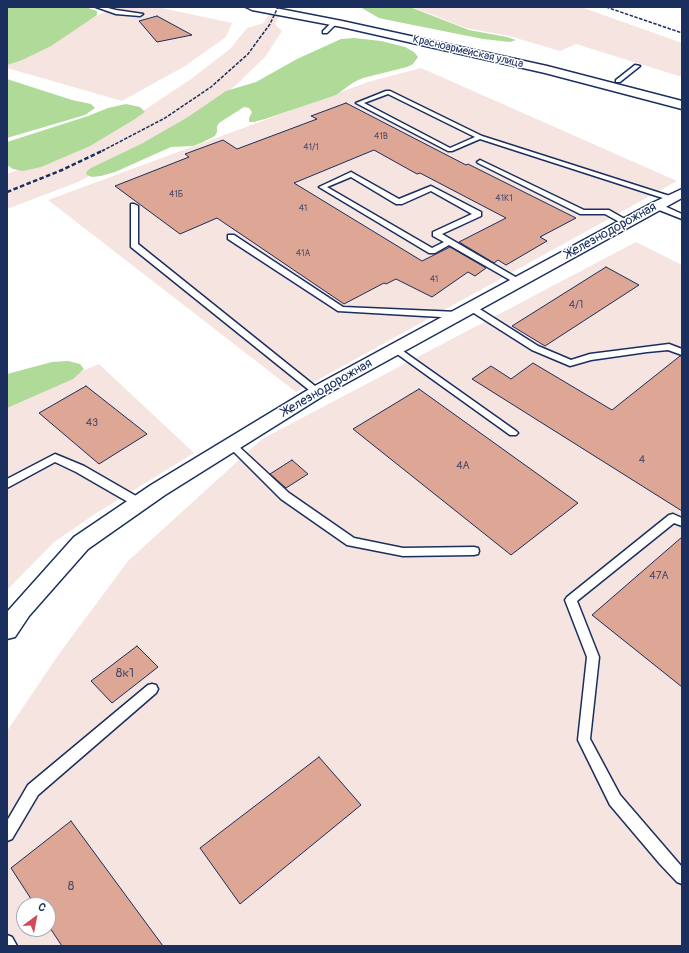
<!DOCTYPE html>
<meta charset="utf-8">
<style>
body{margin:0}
#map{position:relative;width:689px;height:953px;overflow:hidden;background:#fff;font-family:Pangolin,sans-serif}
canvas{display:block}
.frame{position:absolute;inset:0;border:8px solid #1b2f5e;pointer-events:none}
.north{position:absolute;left:16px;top:897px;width:40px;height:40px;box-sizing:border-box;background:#fff;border:1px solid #a4acbf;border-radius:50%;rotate:32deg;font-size:11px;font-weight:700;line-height:16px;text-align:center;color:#1b2f5e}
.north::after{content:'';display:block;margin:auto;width:14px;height:18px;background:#d1495b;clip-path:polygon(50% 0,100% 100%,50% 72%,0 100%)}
</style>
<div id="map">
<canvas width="689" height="953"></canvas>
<div class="frame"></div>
<div class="north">С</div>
</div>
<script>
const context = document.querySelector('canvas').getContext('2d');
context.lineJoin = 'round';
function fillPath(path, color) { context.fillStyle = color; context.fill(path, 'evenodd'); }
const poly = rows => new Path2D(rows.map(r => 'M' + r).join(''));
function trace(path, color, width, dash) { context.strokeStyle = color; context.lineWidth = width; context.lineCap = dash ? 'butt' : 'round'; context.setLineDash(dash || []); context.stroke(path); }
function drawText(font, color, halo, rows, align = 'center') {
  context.font = font + ' Pangolin,sans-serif'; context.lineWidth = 3; context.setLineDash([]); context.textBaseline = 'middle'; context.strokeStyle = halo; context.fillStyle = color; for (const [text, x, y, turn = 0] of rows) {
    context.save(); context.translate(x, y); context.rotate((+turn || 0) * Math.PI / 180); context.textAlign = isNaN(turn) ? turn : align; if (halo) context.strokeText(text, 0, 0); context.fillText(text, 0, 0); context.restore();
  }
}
const built = poly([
 [116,7,157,7,232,23,226,37,185,66,122,101,7,68,7,57],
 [273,7,284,7,275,24,282,31,265,57,237,84,196,119,78,182,7,209,7,174,46,160,85,142,146,109,191,79,230,49,247,28,264,23],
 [412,7,581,7,682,43,682,77,576,44,560,51,509,36,466,28],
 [421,68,677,181,296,392,48,200,368,82],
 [636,242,682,265,682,946,7,946,7,731,59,654,128,561,262,439],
 [24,905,48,905,48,929,24,929],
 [99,364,194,453,98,512,54,542,7,590,7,403]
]);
const green = poly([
 [7,7,85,7,97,11,97,15,51,46,22,60,7,65],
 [360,7,410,7,469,30,507,37,516,40,510,42,483,39,398,22,379,18],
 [354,38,381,41,405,47,414,52,418,57,413,64,407,67,363,78,354,82,336,95,265,119,254,122,249,122,249,118,252,112,249,108,244,107,219,123,217,126,217,132,215,136,201,143,193,146,171,147,115,172,101,176,92,177,87,175,86,172,91,168,143,143,188,117,226,91,256,82,297,59,341,39],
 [7,79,72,100,91,104,95,108,85,115,7,138],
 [126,104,140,107,145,112,135,119,90,146,41,167,23,171,13,169,7,165,7,142,88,116,108,108],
 [68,361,80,364,84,369,73,379,7,408,7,374,52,362]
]);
const building = poly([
 [157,16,192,35,157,42,139,21,157,16],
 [346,103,466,165,468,164,576,218,540,237,547,241,506,265,498,260,494,263,459,242,506,218,420,173,417,174,374,150,294,183,422,261,450,247,486,268,475,276,468,272,432,297,396,279,386,284,384,283,344,304,217,218,180,234,115,186,189,157,185,154,223,140,237,149,317,119,311,116,346,103],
 [606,267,639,285,545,346,512,326,606,267],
 [680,356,682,356,682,511,472,379,491,366,511,379,533,363,612,410,680,356],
 [86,386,147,434,99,464,39,413,86,386],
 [419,389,578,503,511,555,353,429,419,389],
 [292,460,308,474,286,488,270,474,292,460],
 [682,537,682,687,592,615,682,537],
 [137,646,158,667,112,703,91,681,137,646],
 [319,757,361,805,240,904,200,848,319,757],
 [71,821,163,946,62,946,48,925,48,905,35,905,11,868,71,821]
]);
const lane = poly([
 [96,7,104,7,116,10,143,14,140,16,116,14,96,7],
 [333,21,338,22,327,33,323,33,323,31,333,21],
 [635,65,640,66,620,82,616,82,616,80,635,65],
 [386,91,390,91,482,136,676,198,672,200,669,200,480,139,452,151,448,151,356,103,386,91],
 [388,94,475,137,450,148,364,103,388,94],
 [480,160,584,210,609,210,630,222,626,224,623,224,605,214,580,214,478,163,477,162,480,160],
 [351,172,399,199,431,186,481,212,481,216,442,234,524,282,523,284,517,284,449,245,435,253,429,253,319,187,351,172],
 [351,177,396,204,402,204,431,191,472,214,433,232,433,236,444,242,432,248,327,187,351,177],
 [131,204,134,204,138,206,138,244,320,390,322,392,320,394,314,394,131,247,131,204],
 [654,204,660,204,682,214,682,219,654,208,654,204],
 [228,235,234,235,343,307,458,312,462,315,458,318,338,311,228,239,228,235],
 [469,306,475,306,538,346,571,360,590,354,669,344,682,349,682,355,668,350,647,352,591,360,570,366,532,350,469,310,468,308,469,306],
 [396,346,516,431,518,433,516,435,510,435,393,351,392,349,396,346],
 [232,442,235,443,289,493,354,538,403,548,474,547,478,548,479,551,478,554,474,555,403,556,347,545,281,499,227,445,229,443,232,442],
 [55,454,84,466,143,500,144,503,143,506,135,506,76,472,55,462,7,488,7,479,55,454],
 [673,514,682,518,682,526,674,523,577,601,599,657,590,739,620,795,682,867,682,884,677,882,660,864,610,805,578,740,587,657,565,600,567,597,669,515,673,514],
 [152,684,156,685,158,689,156,693,38,795,12,839,7,841,7,821,28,785,148,685,152,684],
 [7,935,12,937,17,946,7,946,7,935]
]);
const street = poly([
 [682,189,682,198,323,396,165,495,88,549,29,616,15,637,7,639,7,612,74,537,151,485,311,388,652,203,682,189]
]);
const primary = poly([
 [246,7,270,7,342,21,547,66,682,101,682,109,545,73,342,27,252,10,246,7]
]);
const railFar1 = poly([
 [606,7,682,33],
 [102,151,165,118,211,87,248,54,270,24,278,7]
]);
const rail = poly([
 [7,192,62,170,104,150]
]);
const farNumbernames = [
 ["41В",381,137],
 ["41/1",311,148],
 ["41Б",176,195],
 ["41К1",504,199],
 ["41",303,209],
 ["41А",303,254],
 ["41",434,280]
];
const farStreetnames = [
 ["Красноармейская улица",468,52,13]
];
const numberNames = [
 ["4/1",576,305],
 ["43",92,423],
 ["4",642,460],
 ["4А",463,466],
 ["47А",659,576]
];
const streetNames = [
 ["Железнодорожная",611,231,-29],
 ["Железнодорожная",327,388,-30]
];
const nearNumbernames = [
 ["8к1",125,674],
 ["8",71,887]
];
fillPath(built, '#f5e4df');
fillPath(green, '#afda98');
fillPath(building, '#dda695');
trace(building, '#1b2f5e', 1);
trace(lane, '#1b2f5e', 3);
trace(street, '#1b2f5e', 3);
trace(primary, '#1b2f5e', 3);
fillPath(lane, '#fff');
fillPath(street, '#fff');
fillPath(primary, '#fff');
trace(railFar1, '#1b2f5e', 1.5, [3.5, 1.5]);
trace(rail, '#1b2f5e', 2.5, [4.5, 2.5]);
drawText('9px', '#4c4d6c', null, farNumbernames);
drawText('11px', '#1b2f5e', '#fff', farStreetnames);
drawText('11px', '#4c4d6c', null, numberNames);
drawText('13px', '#1b2f5e', '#fff', streetNames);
drawText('13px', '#4c4d6c', null, nearNumbernames);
</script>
